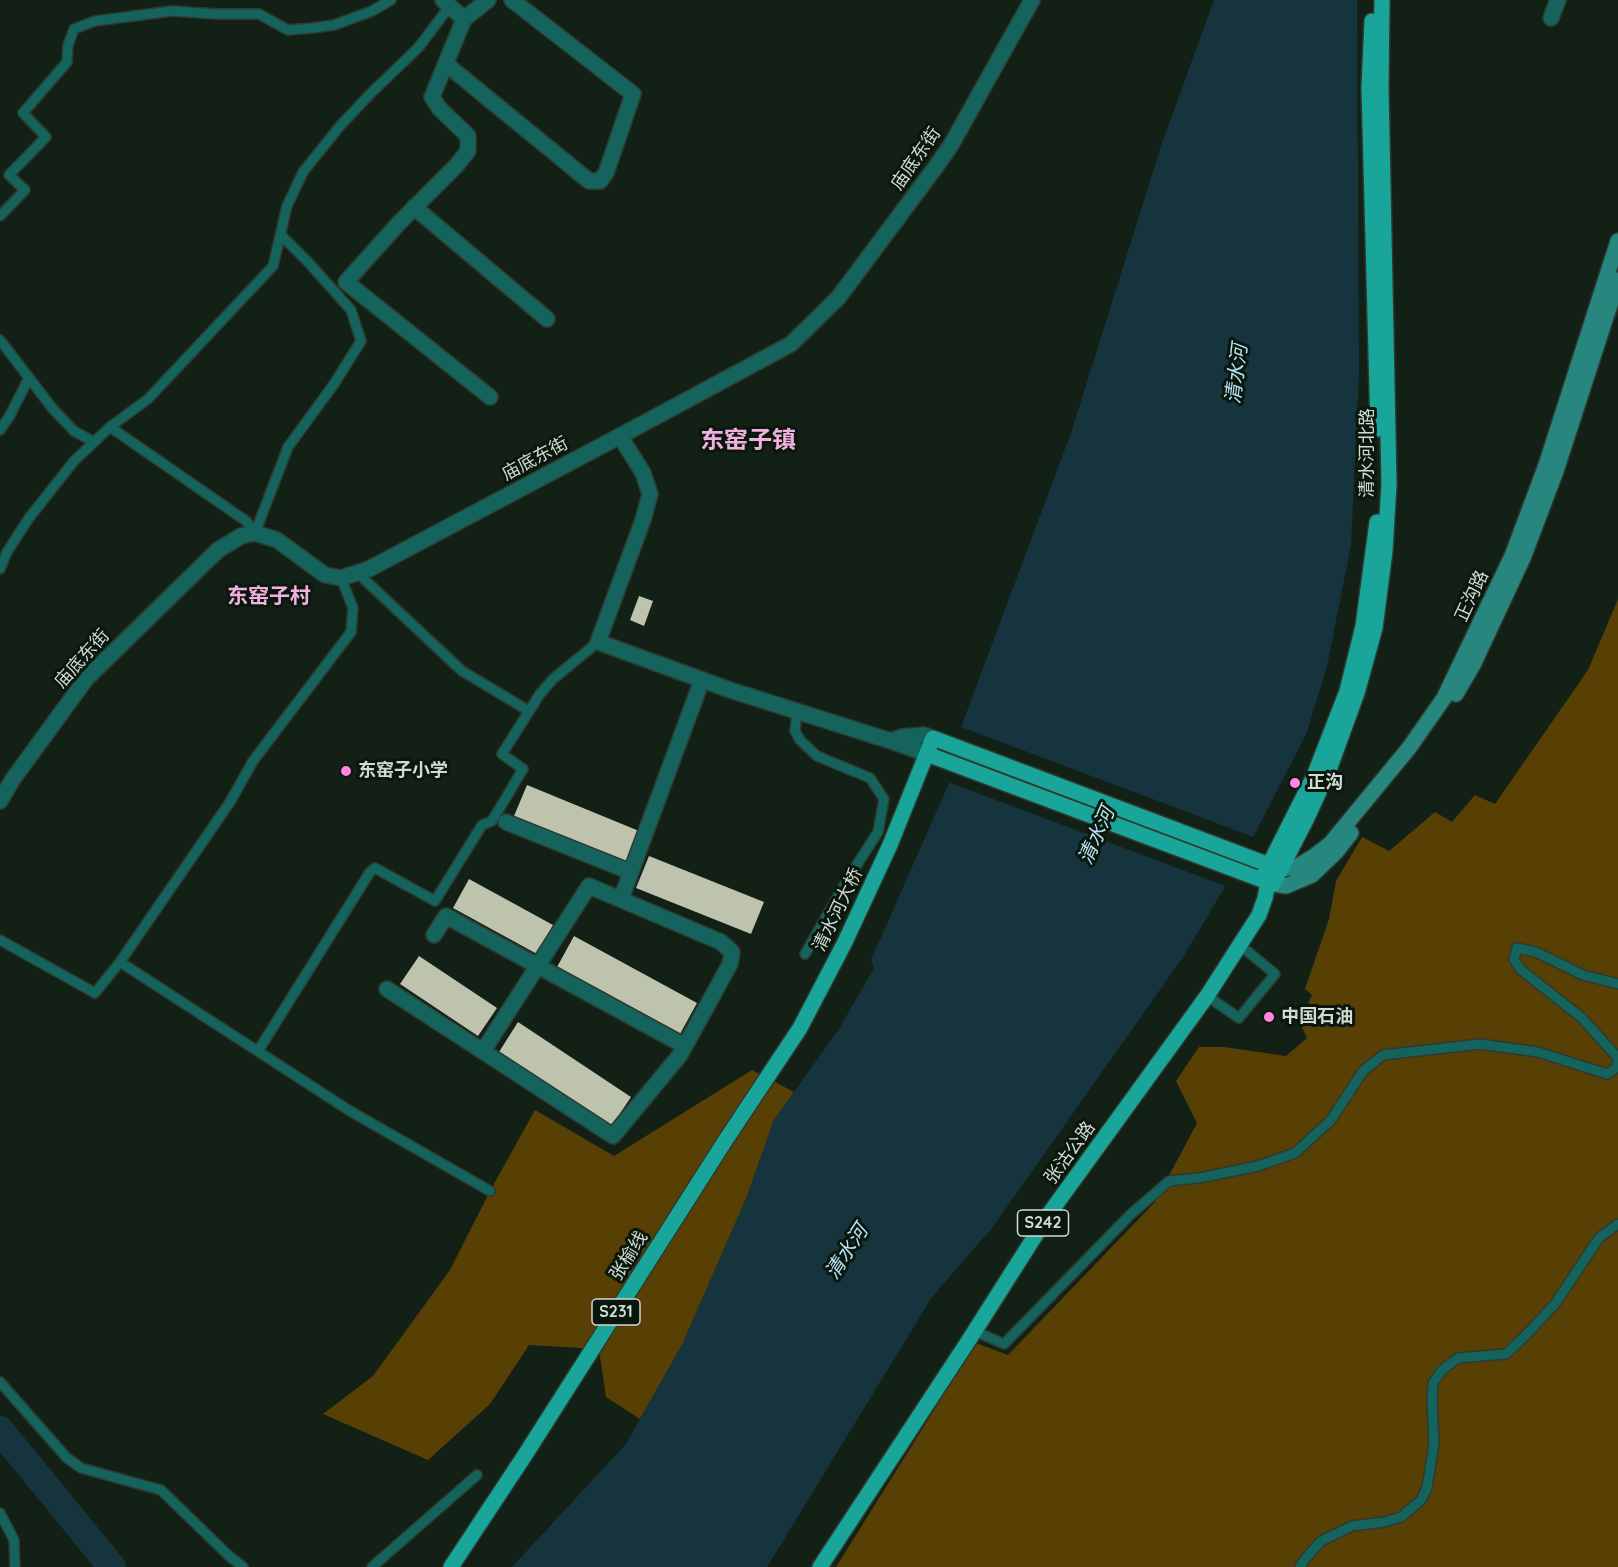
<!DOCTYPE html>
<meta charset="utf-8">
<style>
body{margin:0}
canvas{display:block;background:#122016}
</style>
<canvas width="1618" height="1567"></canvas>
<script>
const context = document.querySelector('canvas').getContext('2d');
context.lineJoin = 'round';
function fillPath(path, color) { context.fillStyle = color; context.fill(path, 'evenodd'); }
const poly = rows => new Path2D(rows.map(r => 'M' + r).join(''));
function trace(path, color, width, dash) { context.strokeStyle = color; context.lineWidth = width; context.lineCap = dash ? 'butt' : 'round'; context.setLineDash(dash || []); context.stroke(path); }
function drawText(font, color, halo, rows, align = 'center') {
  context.font = font + ' Quicksand,"Noto Sans SC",sans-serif'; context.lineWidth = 6; context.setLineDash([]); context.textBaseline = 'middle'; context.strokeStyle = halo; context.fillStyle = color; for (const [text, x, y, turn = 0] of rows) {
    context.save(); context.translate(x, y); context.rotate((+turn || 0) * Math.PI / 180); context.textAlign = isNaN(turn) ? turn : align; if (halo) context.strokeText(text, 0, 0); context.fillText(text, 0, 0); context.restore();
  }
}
const green = poly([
 [1618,599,1618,1567,836,1567,976,1343,1008,1355,1155,1202,1197,1123,1176,1081,1199,1047,1224,1047,1286,1056,1307,1038,1300,1023,1312,995,1305,989,1329,919,1336,881,1362,837,1389,851,1435,812,1452,822,1475,795,1495,804,1588,670],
 [752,1070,794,1092,774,1120,746,1199,682,1345,640,1419,606,1397,599,1349,529,1345,490,1404,428,1460,323,1414,373,1376,450,1270,490,1191,535,1110,614,1156]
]);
const water = poly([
 [1214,0,1357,0,1359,372,1351,545,1327,666,1307,732,1244,855,1183,957,992,1228,932,1297,767,1567,512,1567,626,1444,682,1345,746,1199,774,1120,839,1029,874,968,871,960,949,783,940,779,954,746,1071,433,1162,143]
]);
const pier = poly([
 [961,727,1256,838,1228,887,940,779]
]);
const river = poly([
 [0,1430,112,1567]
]);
const building = poly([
 [639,596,653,601,644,626,630,620],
 [527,785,639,831,626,862,514,816],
 [649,856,764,902,751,934,636,888],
 [469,879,553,925,537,954,453,908],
 [574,936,697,1003,680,1034,557,967],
 [419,956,497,1008,478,1036,400,984],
 [518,1022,631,1097,611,1127,499,1052]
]);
const service = poly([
 [0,216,25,190,9,175,46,137,23,113,67,62,68,45,74,29,95,21,172,11,217,14,259,14,288,30,313,28,334,25,372,11,391,0],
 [0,340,53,409,74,431,94,442],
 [110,427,246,521,255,533],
 [0,430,9,417,29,378],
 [255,533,288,447,334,384,361,341,351,310,309,263,281,235],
 [0,569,7,552,29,518,74,461,110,427,148,399,273,266,287,206,303,172,340,126,370,94,418,48,450,6],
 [360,572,365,580,462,671,529,711],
 [797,711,795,731,800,740,817,756,870,778,884,799,878,832,849,877,805,954],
 [0,940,95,993,120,962,350,1111,490,1191],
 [120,962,230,802,253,761,351,632,353,608,341,578],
 [1618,984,1583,975,1536,952,1517,948,1514,959,1520,969,1582,1018,1618,1058],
 [1207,996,1239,1018,1275,974,1240,945],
 [258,1051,370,872,375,868,435,901,482,825,492,821,523,769,502,754,540,694,553,679,598,642],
 [975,1331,1004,1344,1130,1215,1169,1181,1199,1178,1258,1166,1295,1153,1331,1120,1363,1071,1383,1055,1480,1044,1538,1052,1607,1074,1616,1068,1618,1061],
 [0,1382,67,1458,81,1468,161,1490,228,1555,243,1567],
 [0,1513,14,1540,15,1567],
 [372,1567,477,1475],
 [1300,1567,1305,1559,1321,1541,1352,1526,1384,1522,1401,1517,1421,1500,1427,1488,1434,1444,1432,1401,1433,1383,1442,1370,1458,1358,1506,1354,1525,1336,1555,1304,1599,1238,1618,1224]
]);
const minor = poly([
 [488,0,464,19,432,97,439,108,468,136,468,151,456,166,398,224,346,282,490,397],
 [1551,18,1558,0],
 [446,64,589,181,600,181,606,173,633,94,512,0],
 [414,207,547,319],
 [506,822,631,872],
 [621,899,702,680],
 [434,935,446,916,685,1046],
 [387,989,613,1136,680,1055,730,964,732,952,721,942,589,886,483,1051]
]);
const tertiary = poly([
 [443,0,464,19],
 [620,436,643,473,650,494,643,520,598,642,730,690,891,741,927,754],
 [891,741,902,737,924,735,933,738],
 [0,801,13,779,86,679,218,550,241,536,255,533,277,540,325,575,341,578,369,569,620,436,791,344,838,298,935,168,951,145,1032,0]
]);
const secondary = poly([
 [1456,694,1473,665,1523,558,1556,471,1618,280],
 [1280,869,1296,867,1313,857,1330,844,1409,748,1444,698,1512,556,1546,465,1618,241],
 [1273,884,1286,886,1312,875,1337,851,1351,833]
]);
const primary = poly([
 [1372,21,1369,88,1378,429],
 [927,754,1273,884,1306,820,1329,770,1357,693,1375,628,1385,551,1389,484,1381,88,1382,0],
 [1265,873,1314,776,1347,691,1363,626,1377,522],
 [451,1567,525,1455,725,1141,800,1028,845,942,890,845,933,738,1280,869],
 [820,1567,969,1340,1049,1214,1207,996,1259,915,1265,898,1268,882]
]);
const markers = [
 [346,771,6,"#fe85e0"],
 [1295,783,6,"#fe85e0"],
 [1269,1017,6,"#fe85e0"]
];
const shields = [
 [1043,1223,51],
 [616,1312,48]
];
const shieldNames = [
 ["S242",1043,1223],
 ["S231",616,1312]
];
const streetNames = [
 ["庙底东街",916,159,-55],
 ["清水河北路",1368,453,-90],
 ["庙底东街",535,459,-28],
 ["正沟路",1472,596,-65],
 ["庙底东街",82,659,-48],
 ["清水河大桥",838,910,-64],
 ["张沽公路",1070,1153,-54],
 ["张榆线",629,1256,-58]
];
const poiNames = [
 ["东窑子小学",358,771],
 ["正沟",1307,783],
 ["中国石油",1281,1017]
];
const waterNames = [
 ["清水河",1237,374,-83],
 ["清水河",1097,836,-66],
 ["清水河",847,1252,-57]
];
const quarterNames = [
 ["东窑子村",269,597]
];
const districtNames = [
 ["东窑子镇",748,441]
];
fillPath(green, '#583f04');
fillPath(water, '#16343e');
fillPath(pier, '#122016');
trace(river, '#16343e', 28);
fillPath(building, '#bec3ae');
trace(service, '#2d3a30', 12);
trace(minor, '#2d3a30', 18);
trace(tertiary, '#2d3a30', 18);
trace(secondary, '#2d3a30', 18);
trace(primary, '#2d3a30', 18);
trace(service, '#15635d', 9);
trace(minor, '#15635d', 15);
trace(tertiary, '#15635d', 15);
trace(secondary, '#27877f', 15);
trace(primary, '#1aa59b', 15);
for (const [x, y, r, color] of markers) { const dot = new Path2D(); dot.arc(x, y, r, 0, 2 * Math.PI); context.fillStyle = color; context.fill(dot); trace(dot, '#09170d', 2); }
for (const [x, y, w] of shields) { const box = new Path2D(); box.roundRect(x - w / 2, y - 13, w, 26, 4.5); context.fillStyle = '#09170d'; context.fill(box); trace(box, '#d1dad3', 1.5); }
drawText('bold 16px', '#d1dad3', null, shieldNames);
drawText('18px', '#d1dad3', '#09170d', streetNames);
drawText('bold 18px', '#d1dad3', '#09170d', poiNames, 'left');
drawText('italic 20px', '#b6e3f4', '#09170d', waterNames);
drawText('bold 21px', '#f3afdf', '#09170d', quarterNames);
drawText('bold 24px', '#f3afdf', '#09170d', districtNames);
</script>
